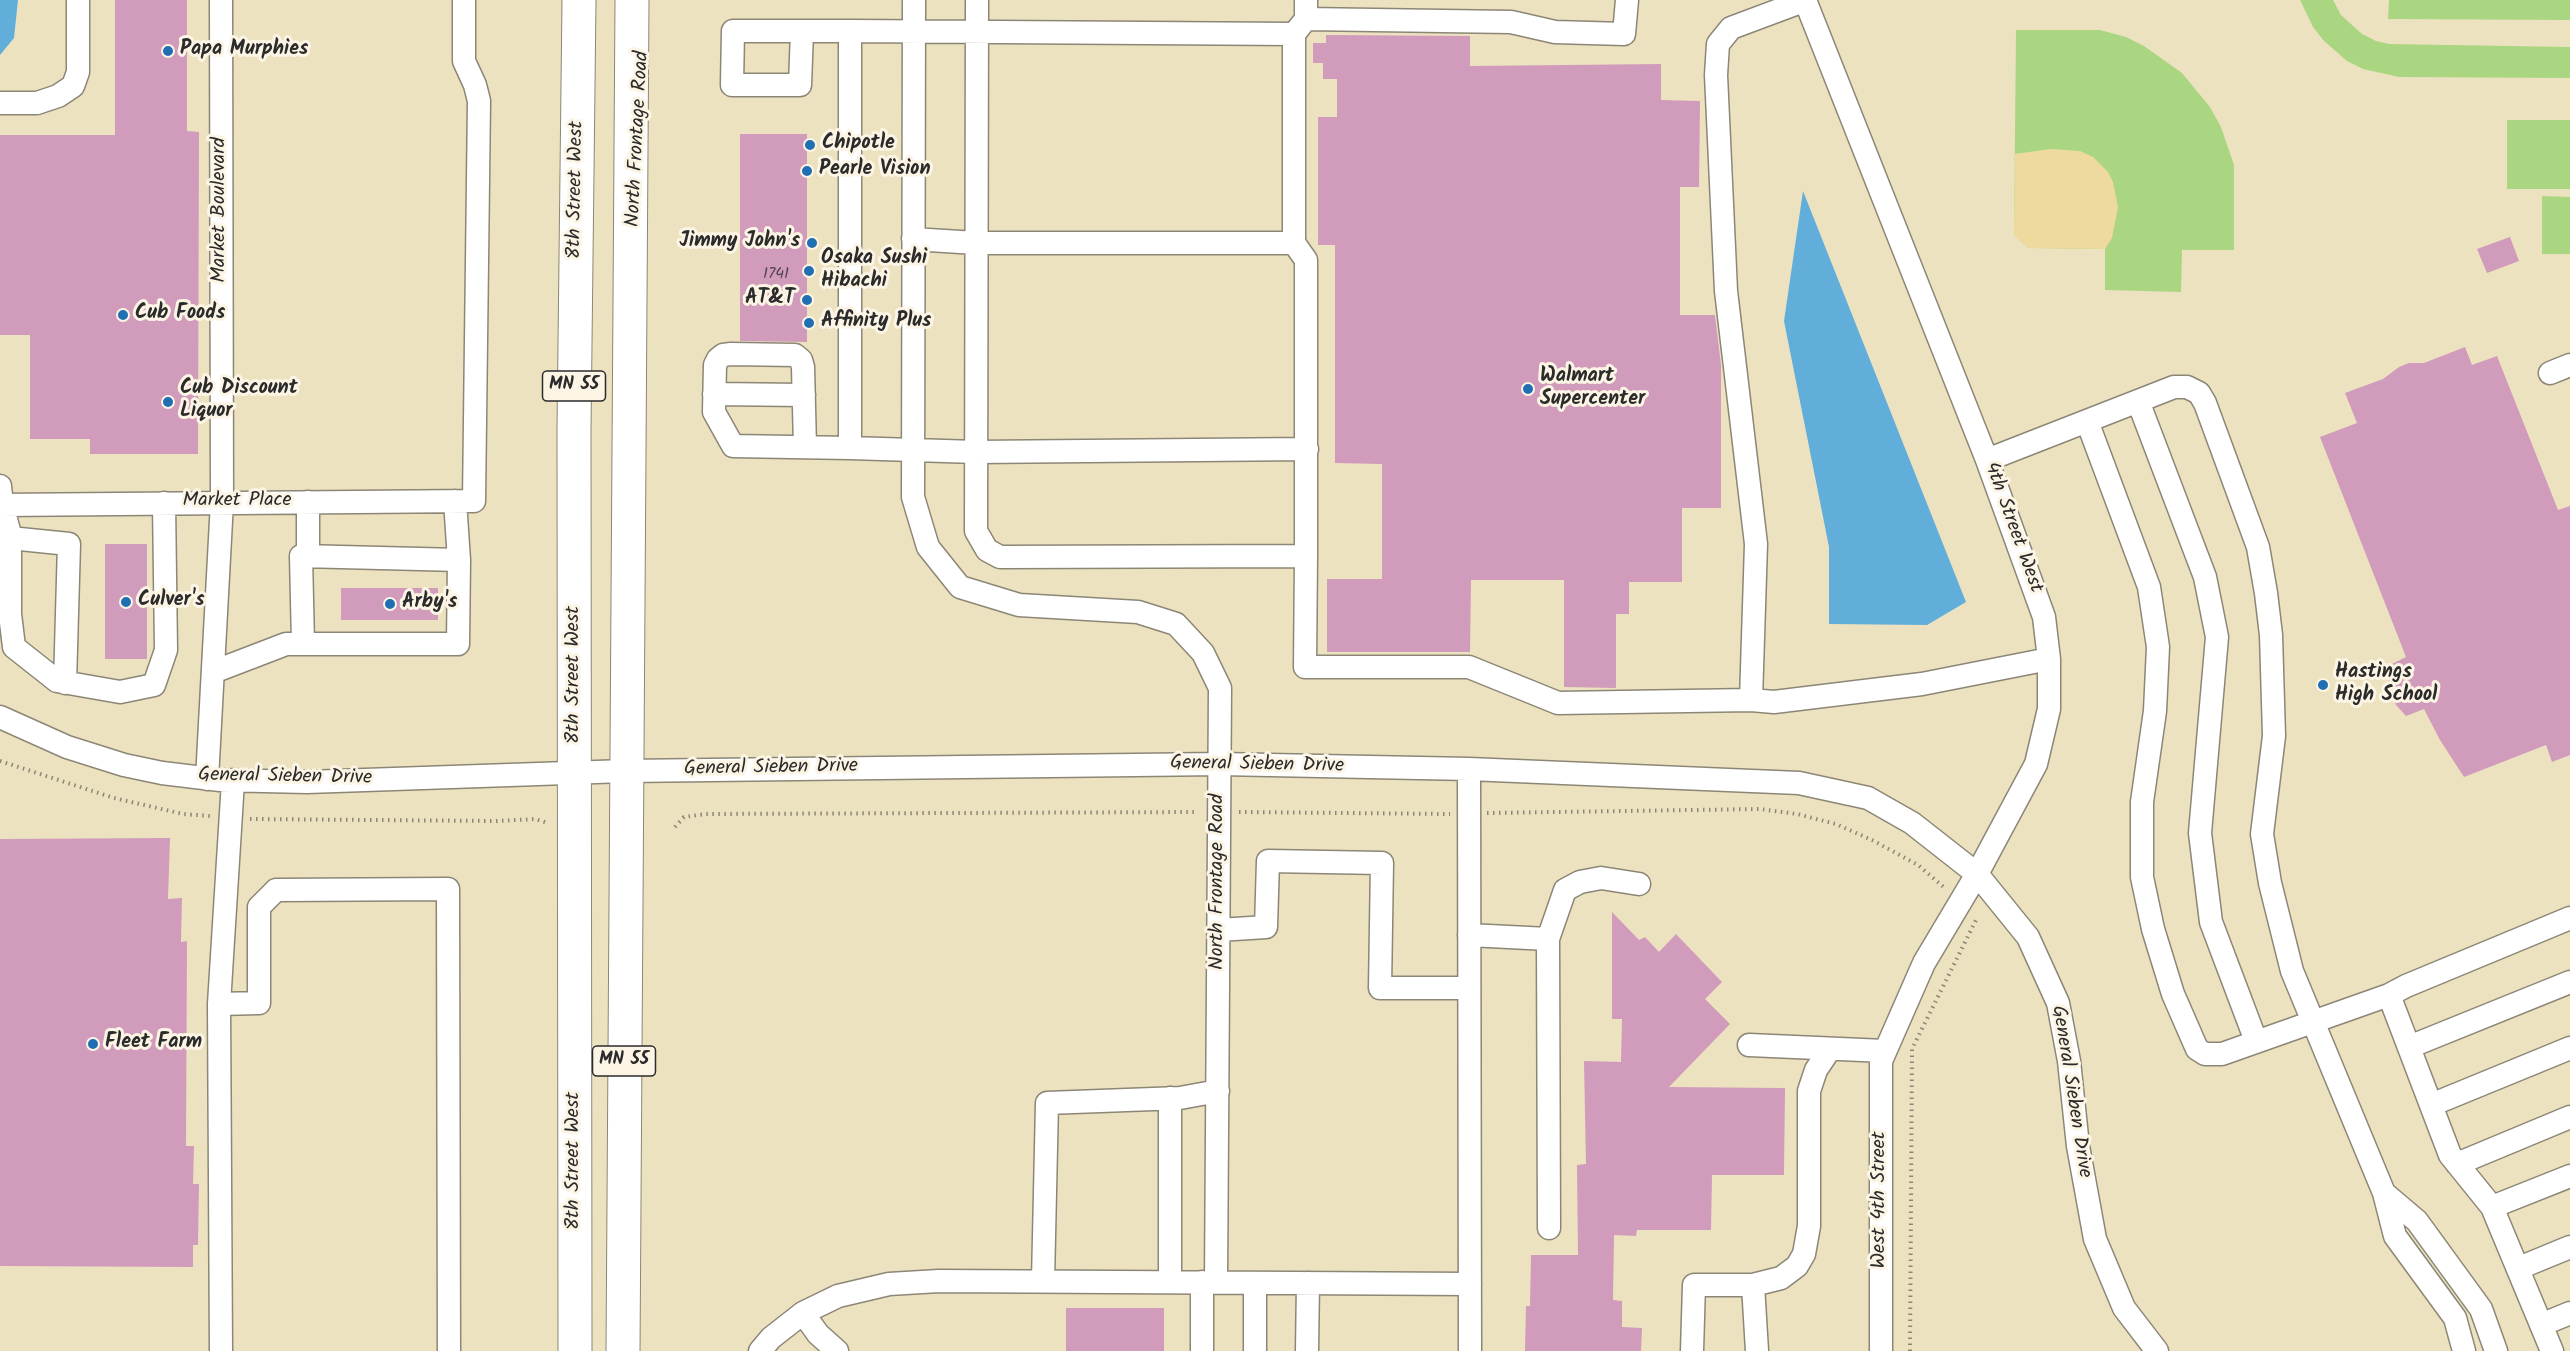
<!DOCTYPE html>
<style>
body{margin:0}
canvas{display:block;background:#ece2c0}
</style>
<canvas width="2570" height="1351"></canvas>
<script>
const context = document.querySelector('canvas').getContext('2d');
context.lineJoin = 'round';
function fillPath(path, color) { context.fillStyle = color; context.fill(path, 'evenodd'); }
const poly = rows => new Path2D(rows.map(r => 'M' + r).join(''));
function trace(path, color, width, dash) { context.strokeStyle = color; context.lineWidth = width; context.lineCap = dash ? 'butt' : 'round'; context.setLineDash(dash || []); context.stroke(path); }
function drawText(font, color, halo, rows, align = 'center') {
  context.font = font + ' Kalam,sans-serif'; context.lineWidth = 6; context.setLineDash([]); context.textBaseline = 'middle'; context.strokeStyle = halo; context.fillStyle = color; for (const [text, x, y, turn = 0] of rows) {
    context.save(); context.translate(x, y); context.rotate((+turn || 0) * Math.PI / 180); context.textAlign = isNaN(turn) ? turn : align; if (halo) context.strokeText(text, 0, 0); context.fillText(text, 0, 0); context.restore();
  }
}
const green = poly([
 [2300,0,2333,0,2341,15,2362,34,2376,41,2389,44,2570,47,2570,78,2399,77,2363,69,2347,61,2324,41,2313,27],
 [2389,0,2570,0,2570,20,2388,19],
 [2016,30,2100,30,2126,37,2144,46,2182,73,2210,107,2221,127,2234,165,2234,250,2182,250,2181,292,2105,290,2105,249,2028,248,2014,235],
 [2507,120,2570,120,2570,189,2507,189],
 [2542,196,2570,197,2570,254,2542,254]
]);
const sand = poly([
 [2050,149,2080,151,2093,157,2108,172,2113,182,2118,207,2112,238,2105,249,2028,248,2014,235,2015,154]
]);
const water = poly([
 [0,0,18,0,14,38,0,55],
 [1803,191,1966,602,1927,625,1829,624,1829,547,1784,321]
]);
const building = poly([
 [115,0,187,0,187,131,199,132,198,454,90,454,90,439,30,439,30,335,0,335,0,135,115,135],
 [1326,35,1470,36,1470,66,1661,64,1661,100,1700,101,1699,187,1680,187,1680,315,1715,315,1721,365,1721,508,1682,508,1682,582,1629,582,1629,614,1616,614,1616,688,1564,687,1564,580,1471,580,1470,652,1327,652,1327,579,1382,579,1382,464,1335,463,1335,245,1318,245,1318,117,1337,117,1337,79,1323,79,1323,63,1313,63,1313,43,1326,43],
 [740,134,807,134,807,342,740,341],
 [2510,237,2519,261,2487,273,2477,249],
 [2465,347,2472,365,2497,356,2558,510,2570,506,2570,755,2552,762,2546,745,2464,777,2440,740,2424,709,2406,716,2396,705,2389,686,2388,666,2406,657,2320,437,2357,423,2345,393,2383,379,2399,367,2409,363,2424,363],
 [105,544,147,544,147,659,105,659],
 [341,588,438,588,438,620,341,620],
 [170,838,168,899,182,898,181,942,187,941,186,1146,194,1146,193,1184,199,1184,198,1245,193,1245,193,1267,0,1266,0,839],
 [1612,912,1639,940,1645,937,1659,952,1676,934,1722,982,1705,999,1730,1024,1669,1087,1785,1088,1784,1175,1712,1175,1711,1230,1637,1230,1636,1236,1614,1235,1613,1300,1622,1301,1622,1327,1642,1328,1641,1351,1525,1351,1526,1306,1530,1306,1531,1255,1578,1255,1577,1165,1586,1164,1584,1061,1621,1062,1622,1019,1612,1019],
 [1066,1308,1164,1308,1164,1351,1066,1351]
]);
const path = poly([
 [0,761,114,798,183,814,210,816],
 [1239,812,1450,814],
 [1487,813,1760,809,1797,814,1836,824,1874,841,1918,865,1946,889],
 [250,819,496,821,535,819,548,823],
 [675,827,684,817,706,814,1198,812],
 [1910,1351,1912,1049,1976,920]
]);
const minor = poly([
 [914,0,913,497,928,547,960,587,1019,605,1138,612,1176,624,1203,653,1220,688,1216,1282],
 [977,0,976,531,987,550,1000,557,1306,556,1306,260,1294,243,1294,34,1306,19,1306,0],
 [1805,0,1987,460,2044,617,2049,659,2049,709,2036,764,1977,874,1924,963,1881,1061,1881,1351],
 [1306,19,1511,22,1555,32,1624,34,1627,0],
 [802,31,800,85,732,85,733,31,850,31],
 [1294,34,850,31,850,448,976,452,1307,449],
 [0,103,37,103,58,96,73,86,78,72,78,0],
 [913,239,976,243,1294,243],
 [2550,373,2570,365],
 [714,394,804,395],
 [2138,401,2205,577,2217,637,2200,833,2211,922,2256,1041],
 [2087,421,2149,587,2158,647,2155,711,2142,802,2142,877,2153,929,2173,994,2197,1049,2205,1054,2222,1054,2389,995,2406,986,2570,918],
 [805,447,803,367,801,360,795,355,731,354,723,355,718,359,715,365,714,412,733,446,850,448],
 [1987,460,2174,387,2187,387,2199,393,2205,403,2258,547,2266,593,2271,635,2274,736,2262,834,2270,883,2292,971,2384,1193,2395,1236,2455,1318,2464,1351],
 [0,486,2,505,10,534,10,614,14,647,57,681,120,692,154,685,166,650,164,503],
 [455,501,459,560],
 [308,502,308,557],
 [0,505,474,501,479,101,475,85,464,61,464,0],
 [10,538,69,544,65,683],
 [1306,556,1305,667,1469,667,1558,703,1751,700,1774,702,1922,684,2049,659],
 [213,672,286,644,458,644,459,560,301,556,303,644],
 [1751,700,1756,544,1726,291,1716,75,1718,44,1731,28,1806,0],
 [0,717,67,747,124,765,162,773,220,780,307,782,625,771,1220,764,1469,769,1799,783,1868,798,1912,823,1977,874,2028,937,2058,1003,2069,1061,2078,1146,2095,1239,2124,1308,2157,1351],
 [1469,769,1470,1351],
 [207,779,222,502,221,0],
 [1219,930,1266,927,1268,861,1382,863,1380,988,1469,988],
 [1469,935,1548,939,1565,890,1580,882,1601,878,1639,884],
 [1548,939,1549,1228],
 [2389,995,2450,1155,2492,1207,2552,1351],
 [219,1004,259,1003,259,907,276,890,448,889,449,1351],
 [1749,1045,1885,1051],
 [2409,1047,2570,982],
 [1170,1098,1170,1282],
 [2431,1105,2570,1048],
 [2457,1164,2570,1117],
 [2384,1193,2417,1221,2481,1309,2496,1351],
 [2492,1207,2570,1176],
 [2519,1268,2570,1247],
 [1043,1281,1047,1103,1180,1098,1218,1091],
 [1202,1282,1202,1351],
 [1255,1283,1255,1351],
 [1753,1285,1757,1351],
 [803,1313,818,1334,837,1351],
 [2541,1325,2570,1313],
 [221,1351,219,1004,233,781],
 [760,1351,771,1338,803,1313,838,1296,889,1284,939,1281,1470,1284],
 [1307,1351,1308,1283],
 [1692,1351,1694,1285,1753,1285,1781,1278,1797,1266,1804,1254,1809,1226,1809,1091,1816,1070,1830,1049]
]);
const highway = poly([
 [575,1351,574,430,579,0],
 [623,1351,632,0]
]);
const markers = [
 [168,51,6,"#1f6fb2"],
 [810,145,6,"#1f6fb2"],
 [807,171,6,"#1f6fb2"],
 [812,243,6,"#1f6fb2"],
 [809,271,6,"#1f6fb2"],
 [807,300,6,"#1f6fb2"],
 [123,315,6,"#1f6fb2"],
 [809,323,6,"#1f6fb2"],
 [1528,389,6,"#1f6fb2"],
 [168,402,6,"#1f6fb2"],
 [126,602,6,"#1f6fb2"],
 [390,604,6,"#1f6fb2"],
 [2323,685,6,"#1f6fb2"],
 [93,1044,6,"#1f6fb2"]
];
const numberNames = [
 ["1741",776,275]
];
const shields = [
 [574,386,63],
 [624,1061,63]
];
const shieldNames = [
 ["MN 55",574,386],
 ["MN 55",624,1061]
];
const poiNames = [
 ["Papa Murphies",180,51],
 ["Chipotle",822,145],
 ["Pearle Vision",819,171],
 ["Jimmy John's",800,243,"right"],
 ["Osaka Sushi",821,260],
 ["Hibachi",821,283],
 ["AT&T",795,300,"right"],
 ["Cub Foods",135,315],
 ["Affinity Plus",821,323],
 ["Walmart",1540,378],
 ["Supercenter",1540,401],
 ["Cub Discount",180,390],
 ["Liquor",180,413],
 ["Culver's",138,602],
 ["Arby's",402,604],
 ["Hastings",2335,674],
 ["High School",2335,697],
 ["Fleet Farm",105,1044]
];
const streetNames = [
 ["North Frontage Road",639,139,-87],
 ["8th Street West",577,190,-89],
 ["Market Boulevard",221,210,-90],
 ["Market Place",237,502],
 ["4th Street West",2012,528,70],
 ["8th Street West",575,675,-90],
 ["General Sieben Drive",1257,766,1],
 ["General Sieben Drive",771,769,-1],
 ["General Sieben Drive",285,778,1],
 ["North Frontage Road",1219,882,-90],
 ["General Sieben Drive",2070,1092,81],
 ["8th Street West",575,1161,-90],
 ["West 4th Street",1881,1200,-90]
];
fillPath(green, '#aad682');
fillPath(sand, '#eeda9e');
fillPath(water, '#61aedb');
fillPath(building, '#d19bbb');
trace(minor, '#8c8676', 25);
trace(highway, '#8c8676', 35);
trace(path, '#8c8676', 4, [1.5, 4.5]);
trace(minor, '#fff', 22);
trace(highway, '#fff', 33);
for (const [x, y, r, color] of markers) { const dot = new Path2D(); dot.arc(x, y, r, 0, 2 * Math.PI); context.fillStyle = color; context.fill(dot); trace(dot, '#fcf5e5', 2); }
drawText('16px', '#54474f', null, numberNames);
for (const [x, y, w] of shields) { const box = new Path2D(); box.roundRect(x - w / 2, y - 15, w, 30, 4.5); context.fillStyle = '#fcf5e5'; context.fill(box); trace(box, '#2b2b2b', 1.5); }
drawText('bold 18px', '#2b2b2b', null, shieldNames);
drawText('bold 20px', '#2b2b2b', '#fcf5e5', poiNames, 'left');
drawText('20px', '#2b2b2b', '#fcf5e5', streetNames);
</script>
